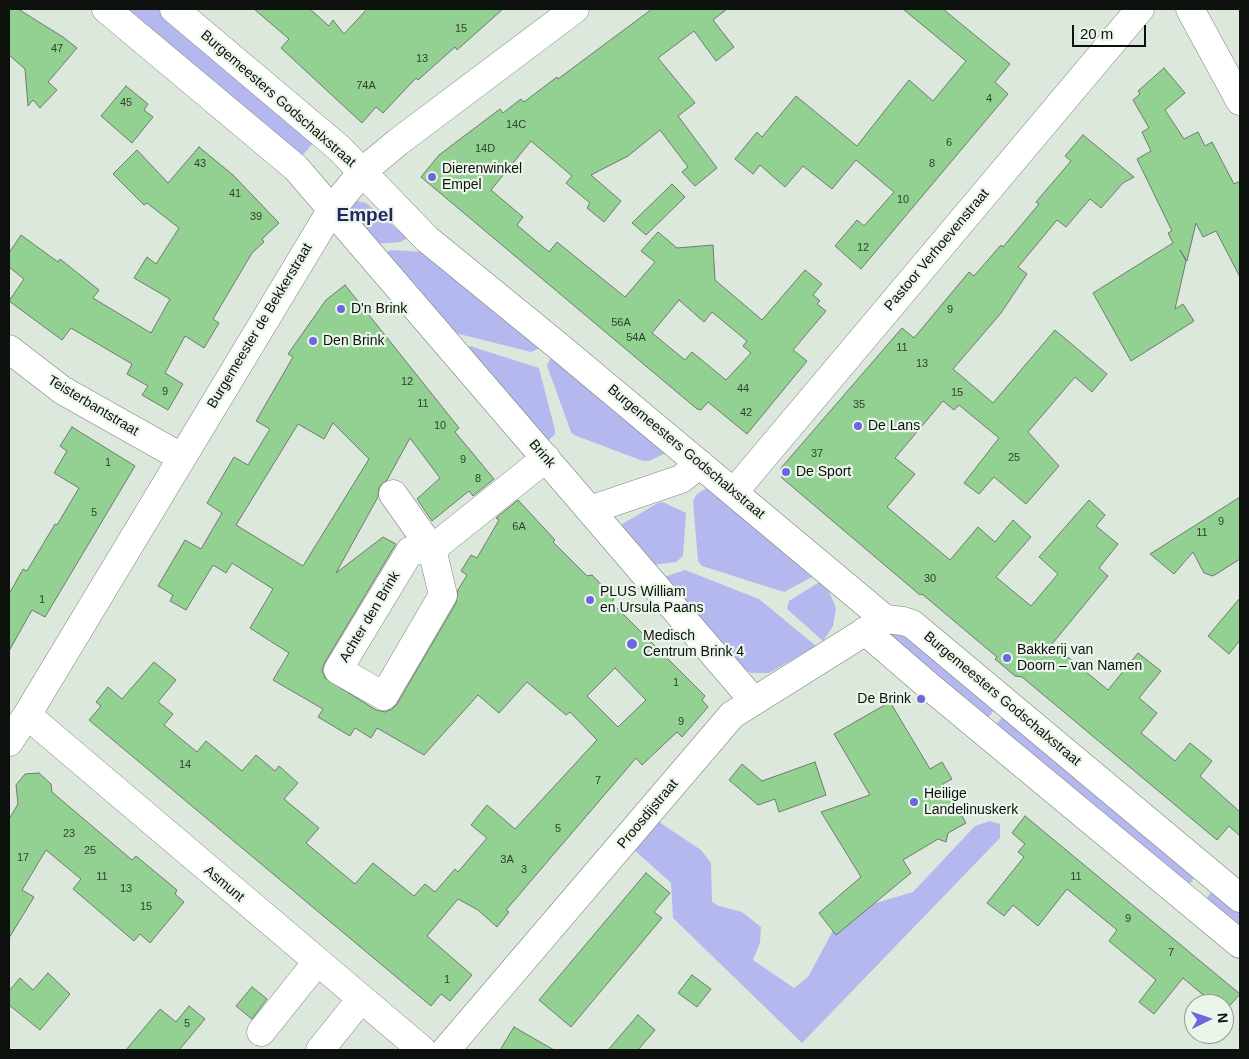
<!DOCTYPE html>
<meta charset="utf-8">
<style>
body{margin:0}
#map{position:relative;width:1249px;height:1059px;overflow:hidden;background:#dde8dd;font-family:Arial,sans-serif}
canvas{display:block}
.frame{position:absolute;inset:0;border:10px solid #0d110d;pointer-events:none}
.north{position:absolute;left:1184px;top:994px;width:50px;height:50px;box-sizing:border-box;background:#ebf6ea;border:1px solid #929a92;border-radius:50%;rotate:86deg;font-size:14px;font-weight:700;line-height:20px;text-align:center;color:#0d110d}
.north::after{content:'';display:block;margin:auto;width:18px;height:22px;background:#6e65e0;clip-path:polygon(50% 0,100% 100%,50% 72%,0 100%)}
.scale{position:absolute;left:1072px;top:25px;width:74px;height:22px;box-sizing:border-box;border:2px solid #0d110d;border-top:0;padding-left:6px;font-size:15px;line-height:18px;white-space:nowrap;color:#0d110d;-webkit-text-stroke:4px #ebf6ea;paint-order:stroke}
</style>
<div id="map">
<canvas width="1249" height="1059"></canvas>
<div class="frame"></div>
<div class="north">N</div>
<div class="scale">20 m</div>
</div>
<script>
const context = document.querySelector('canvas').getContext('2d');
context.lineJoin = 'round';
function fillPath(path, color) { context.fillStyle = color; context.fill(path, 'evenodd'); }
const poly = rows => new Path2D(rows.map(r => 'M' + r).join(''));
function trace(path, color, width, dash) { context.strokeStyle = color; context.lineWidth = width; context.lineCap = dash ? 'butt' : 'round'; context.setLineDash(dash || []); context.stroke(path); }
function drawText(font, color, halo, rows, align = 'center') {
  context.font = font + ' Arial,sans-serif'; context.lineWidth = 4.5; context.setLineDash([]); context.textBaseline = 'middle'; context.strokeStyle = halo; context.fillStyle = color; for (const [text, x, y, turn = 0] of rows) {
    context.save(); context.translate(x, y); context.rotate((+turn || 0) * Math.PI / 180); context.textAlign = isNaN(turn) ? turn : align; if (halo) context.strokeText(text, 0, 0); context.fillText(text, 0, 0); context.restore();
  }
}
const green = poly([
 [118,9,160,9,317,139,299,159],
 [354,200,366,203,408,238,400,242,375,244,348,209],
 [391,250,425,252,540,348,531,352,451,332,384,254],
 [470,346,539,368,555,430,555,434,547,442,466,349],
 [551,357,666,453,649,461,643,461,574,435,571,432,547,366],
 [708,487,814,576,784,592,702,566,698,561,693,501,697,494],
 [663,502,686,513,683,556,676,562,652,565,619,526,658,503],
 [685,570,759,599,816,646,769,673,751,673,742,667,664,577],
 [821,581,828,589,836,608,833,626,823,641,787,609,789,601],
 [902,626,997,706,985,722,883,638],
 [1006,713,1195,873,1192,882,1186,884,993,728],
 [656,820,701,850,711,863,712,902,719,906,742,912,761,927,760,943,753,960,794,988,808,977,837,923,849,911,913,892,975,826,990,821,1000,824,1000,838,802,1043,673,918,671,883,632,848],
 [1216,891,1240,909,1240,934,1206,899,1211,892]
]);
const building = poly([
 [9,9,18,9,63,37,77,48,48,82,57,90,40,108,33,100,28,106,25,69,9,55,9,9],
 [254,9,310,9,329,26,333,20,344,34,367,9,503,9,457,50,455,47,418,80,416,78,383,113,376,107,362,123,281,48,289,39,254,9],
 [652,9,727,9,713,20,734,47,716,61,694,31,658,58,695,103,678,116,717,168,695,186,682,172,688,167,660,130,628,156,591,175,621,201,604,222,587,208,590,203,566,183,572,176,531,141,491,190,523,217,517,225,549,252,557,242,625,297,655,262,641,251,658,232,677,248,713,245,715,280,762,320,805,270,822,284,813,295,820,301,817,304,826,311,793,350,807,361,747,434,708,402,701,410,697,409,421,177,439,155,500,109,503,113,521,99,524,102,557,77,558,79,652,9],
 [679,300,704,322,712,312,747,341,743,346,751,353,726,380,692,352,685,360,652,333,679,300],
 [903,9,943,9,1010,64,995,82,1008,94,861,269,835,246,857,220,864,226,894,192,856,160,832,189,803,166,785,187,760,165,753,174,735,159,757,132,762,137,796,96,857,146,909,80,933,101,966,61,903,9],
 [1164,68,1185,93,1165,110,1184,139,1198,132,1205,146,1212,142,1234,184,1240,181,1240,277,1216,231,1203,237,1196,223,1187,261,1180,250,1186,261,1175,309,1183,304,1194,321,1131,361,1093,293,1173,243,1168,233,1172,231,1137,159,1151,151,1142,132,1149,128,1133,100,1140,94,1138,91,1164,68],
 [126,86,148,104,144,110,153,117,132,143,101,116,126,86],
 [1083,135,1134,177,1123,183,1101,208,1090,199,1066,227,1057,220,1018,267,1027,274,1001,313,953,369,993,403,1055,330,1107,374,1092,392,1075,377,1028,432,1059,466,1026,504,994,477,979,494,964,483,999,438,959,405,954,410,943,401,895,458,915,474,887,507,950,560,978,527,995,542,1013,520,1031,537,996,577,1031,606,1058,574,1039,557,1089,500,1105,515,1096,526,1118,544,1099,568,1108,576,1052,644,1108,690,1138,653,1161,671,1139,698,1157,713,1141,733,1175,761,1190,743,1212,761,1200,776,1240,812,1240,836,1229,826,1217,840,1022,677,1015,676,995,659,997,657,922,594,920,595,782,478,781,468,902,328,914,338,969,272,974,276,1001,245,1003,247,1039,204,1036,202,1071,161,1065,156,1083,135],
 [199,147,233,175,279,223,262,239,264,242,252,253,213,319,219,323,204,348,185,336,165,373,183,384,168,410,142,395,148,386,127,374,132,364,71,328,62,340,9,301,24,279,9,267,9,253,21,235,58,262,60,259,99,290,93,298,151,333,170,299,134,278,147,257,156,264,179,228,147,203,144,205,113,174,137,150,168,183,199,147],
 [672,184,685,197,646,235,632,223,672,184],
 [345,285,459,428,455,432,494,479,473,496,469,491,432,521,417,499,440,478,410,438,387,480,379,487,378,497,336,573,383,537,396,544,325,662,322,670,325,678,376,710,385,712,392,709,397,704,456,603,458,590,467,575,461,571,471,555,477,558,499,520,496,518,518,500,555,540,553,542,587,576,592,575,614,598,612,603,705,696,702,700,708,707,682,737,677,732,642,765,636,758,506,910,509,912,497,927,478,910,458,899,427,936,472,975,450,1001,441,994,431,1006,89,720,101,706,96,702,108,687,122,699,154,662,176,680,158,702,173,714,164,725,197,752,206,741,242,771,256,755,275,771,279,766,298,783,284,799,319,828,306,843,355,884,373,863,414,896,425,884,435,892,455,869,458,872,487,838,471,825,487,805,515,829,597,740,570,712,566,715,527,682,499,713,478,695,424,755,377,728,371,738,355,728,350,736,318,717,323,709,273,680,289,653,250,628,273,589,232,563,226,573,213,565,186,610,170,601,173,595,158,586,185,540,201,549,222,513,207,503,234,457,248,465,270,429,256,421,293,357,288,354,326,300,345,285],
 [333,423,369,459,303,566,236,525,298,424,324,439,333,423],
 [615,668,646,700,618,727,587,696,615,668],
 [72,427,135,466,45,617,32,610,9,651,9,594,23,569,27,571,55,524,57,525,79,488,54,473,67,451,60,446,72,427],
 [1240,497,1240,559,1213,576,1204,573,1193,552,1174,574,1150,554,1240,497],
 [1240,598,1240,640,1229,654,1208,636,1240,598],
 [890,702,930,769,942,762,952,779,943,784,966,823,948,833,946,842,938,839,903,860,911,873,836,935,819,913,861,877,821,812,870,795,834,734,890,702],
 [815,762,826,795,779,812,775,799,758,805,729,780,742,764,762,781,815,762],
 [39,773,51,784,52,792,132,860,136,856,177,890,175,894,184,902,150,943,140,934,134,941,73,889,81,879,46,850,22,890,34,897,9,938,9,819,18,804,16,785,25,774,39,773],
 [1025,816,1240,994,1224,1012,1224,1004,1214,1004,1183,978,1154,1014,1139,1002,1156,980,1109,941,1117,930,1067,889,1038,926,1013,905,1004,916,987,903,1024,857,1018,852,1025,844,1012,833,1025,816],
 [646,873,670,893,654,912,662,918,571,1027,539,1000,646,873],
 [48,973,70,994,40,1030,9,1005,9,991,20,978,33,990,48,973],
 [692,975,711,989,697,1007,678,993,692,975],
 [252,987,267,999,252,1019,236,1006,252,987],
 [189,1006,205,1019,179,1050,126,1050,160,1009,176,1022,189,1006],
 [638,1015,655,1030,638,1050,608,1050,638,1015],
 [514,1027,554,1050,500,1050,514,1027]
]);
const minor = poly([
 [106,9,296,168,753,700],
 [174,9,339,148,427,239,557,345,885,619,903,621,912,624,1240,898],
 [1190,9,1240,101],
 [9,349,62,390,181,457],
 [734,492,1140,9],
 [393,494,432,549,443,595,384,696,338,670,410,551,432,549,546,458],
 [590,510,681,479,700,464],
 [865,631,930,687,1240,944],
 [27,715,422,1050],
 [9,742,27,715,332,209,362,172,398,142,575,9],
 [261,1032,317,962],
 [320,1050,361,999],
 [446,1050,732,715,885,619]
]);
const markers = [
 [432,177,5,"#6e65e0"],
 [341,309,5,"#6e65e0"],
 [313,341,5,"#6e65e0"],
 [858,426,5,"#6e65e0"],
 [786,472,5,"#6e65e0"],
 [590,600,5,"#6e65e0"],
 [632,644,6,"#6e65e0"],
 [1007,658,5,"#6e65e0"],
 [921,699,5,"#6e65e0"],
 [914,802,5,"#6e65e0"]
];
const numberNames = [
 ["15",461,29],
 ["47",57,49],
 ["13",422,59],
 ["74A",366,86],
 ["4",989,99],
 ["45",126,103],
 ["14C",516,125],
 ["6",949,143],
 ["14D",485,149],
 ["43",200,164],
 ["8",932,164],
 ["41",235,194],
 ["10",903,200],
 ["39",256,217],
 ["12",863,248],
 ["9",950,310],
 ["56A",621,323],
 ["54A",636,338],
 ["11",902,348],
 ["13",922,364],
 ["12",407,382],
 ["44",743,389],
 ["9",165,392],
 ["15",957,393],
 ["11",423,404],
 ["35",859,405],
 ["42",746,413],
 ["10",440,426],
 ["37",817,454],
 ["25",1014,458],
 ["9",463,460],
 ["1",108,463],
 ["8",478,479],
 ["5",94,513],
 ["9",1221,522],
 ["6A",519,527],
 ["11",1202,533],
 ["30",930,579],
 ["1",42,600],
 ["1",676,683],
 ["9",681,722],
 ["14",185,765],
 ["7",598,781],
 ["5",558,829],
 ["23",69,834],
 ["25",90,851],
 ["17",23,858],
 ["3A",507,860],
 ["3",524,870],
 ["11",102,877],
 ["11",1076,877],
 ["13",126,889],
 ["15",146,907],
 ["9",1128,919],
 ["7",1171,953],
 ["1",447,980],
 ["5",187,1024]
];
const streetNames = [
 ["Burgemeesters Godschalxstraat",278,99,41],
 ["Pastoor Verhoevenstraat",937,250,-50],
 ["Burgemeester de Bekkerstraat",260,326,-59],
 ["Teisterbantstraat",93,406,31],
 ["Burgemeesters Godschalxstraat",686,452,40],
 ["Brink",542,454,49],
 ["Achter den Brink",370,617,-59],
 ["Burgemeesters Godschalxstraat",1002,699,40],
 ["Proosdijstraat",648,814,-50],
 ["Asmunt",224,884,40]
];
const poiNames = [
 ["Dierenwinkel",442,169],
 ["Empel",442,185],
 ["D'n Brink",351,309],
 ["Den Brink",323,341],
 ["De Lans",868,426],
 ["De Sport",796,472],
 ["PLUS William",600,592],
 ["en Ursula Paans",600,608],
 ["Medisch",643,636],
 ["Centrum Brink 4",643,652],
 ["Bakkerij van",1017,650],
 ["Doorn – van Namen",1017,666],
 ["De Brink",911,699,"right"],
 ["Heilige",924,794],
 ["Landelinuskerk",924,810]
];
const districtNames = [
 ["Empel",365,216]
];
fillPath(green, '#b5b8ef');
fillPath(building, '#93d192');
trace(building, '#70796f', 1);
trace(minor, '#7a847a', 29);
trace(minor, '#fff', 28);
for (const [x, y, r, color] of markers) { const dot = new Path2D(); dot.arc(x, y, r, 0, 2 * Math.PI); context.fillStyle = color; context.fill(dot); trace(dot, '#ebf6ea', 2); }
drawText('11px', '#2e412e', null, numberNames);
drawText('14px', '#0d110d', '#ebf6ea', streetNames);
drawText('14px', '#0d110d', '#ebf6ea', poiNames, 'left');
drawText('bold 19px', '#2a2560', '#ebf6ea', districtNames);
</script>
